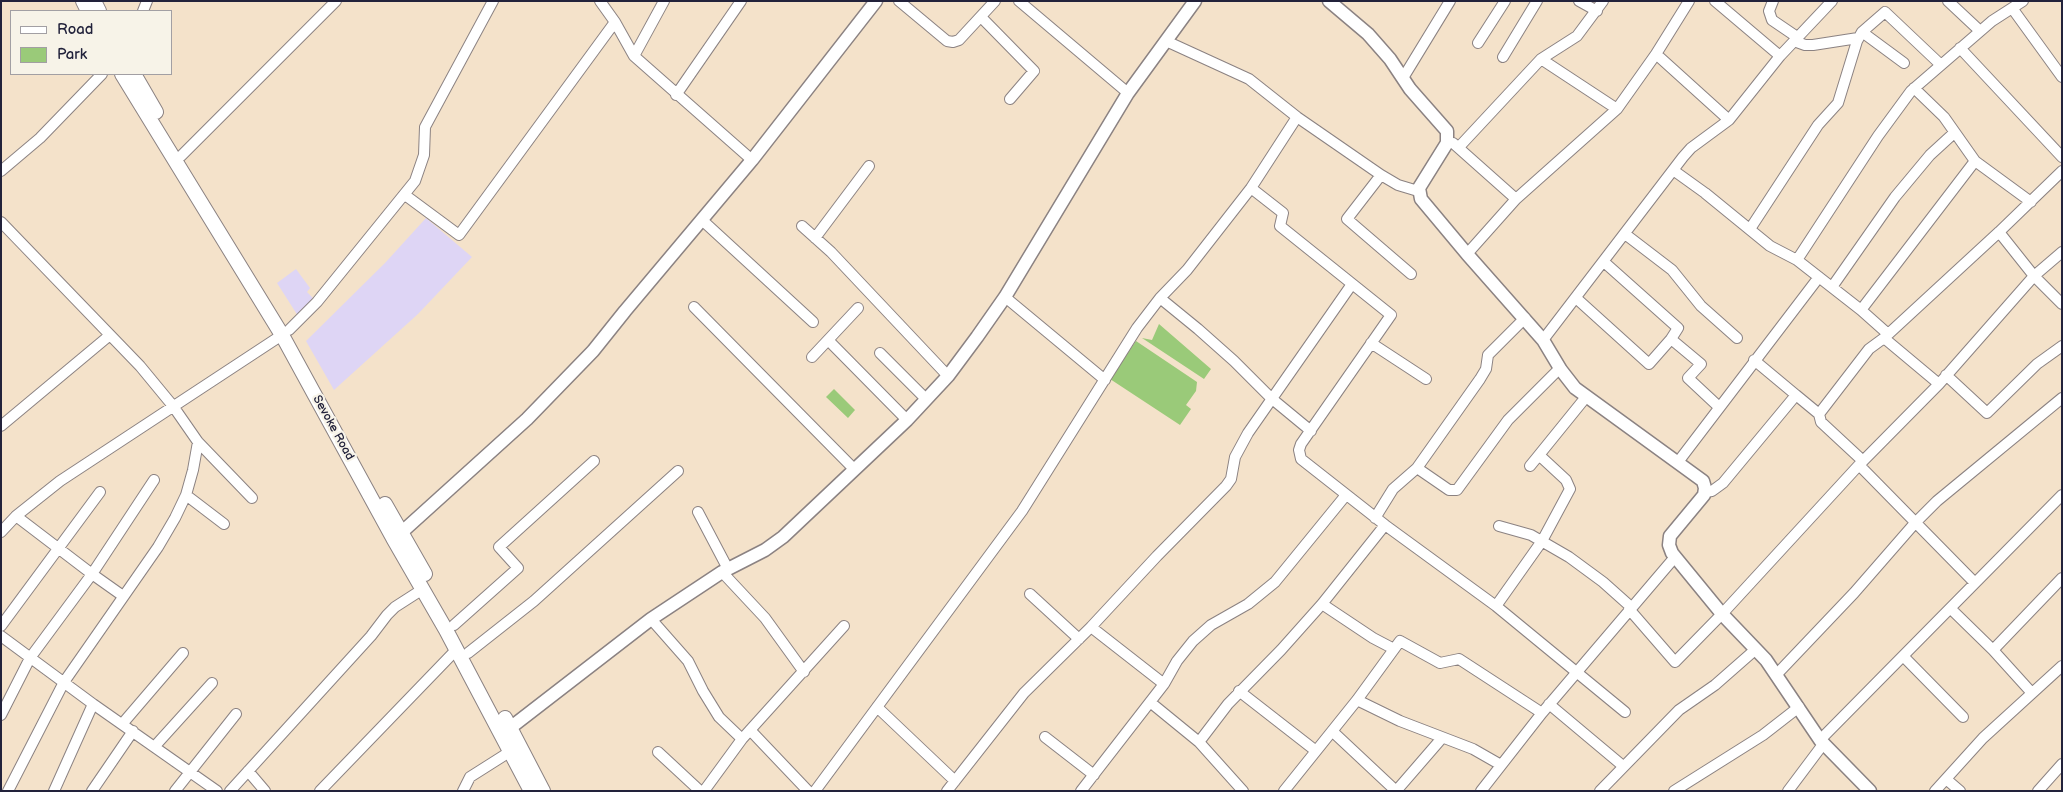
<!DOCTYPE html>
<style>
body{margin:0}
#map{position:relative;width:2063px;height:792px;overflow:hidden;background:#f4e2ca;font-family:"Balsamiq Sans",sans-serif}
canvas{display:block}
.frame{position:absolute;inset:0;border:2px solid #22223b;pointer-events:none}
.legend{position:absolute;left:10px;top:10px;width:162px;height:65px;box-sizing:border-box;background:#f7f3e8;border:1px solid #a29fa3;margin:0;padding:6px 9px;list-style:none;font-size:15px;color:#22223b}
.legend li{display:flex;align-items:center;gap:10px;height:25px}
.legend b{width:25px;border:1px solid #a29fa3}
</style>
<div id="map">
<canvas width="2063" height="792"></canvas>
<div class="frame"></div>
<ul class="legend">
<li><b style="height:6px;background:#fff"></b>Road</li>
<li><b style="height:14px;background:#9aca79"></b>Park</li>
</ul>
</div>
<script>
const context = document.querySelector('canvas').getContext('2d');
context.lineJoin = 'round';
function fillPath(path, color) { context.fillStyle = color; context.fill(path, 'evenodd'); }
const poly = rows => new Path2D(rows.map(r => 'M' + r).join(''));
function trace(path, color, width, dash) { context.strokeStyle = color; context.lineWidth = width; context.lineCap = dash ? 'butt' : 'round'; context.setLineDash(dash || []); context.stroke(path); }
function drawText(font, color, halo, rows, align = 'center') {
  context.font = font + ' "Balsamiq Sans",sans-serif'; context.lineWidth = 4.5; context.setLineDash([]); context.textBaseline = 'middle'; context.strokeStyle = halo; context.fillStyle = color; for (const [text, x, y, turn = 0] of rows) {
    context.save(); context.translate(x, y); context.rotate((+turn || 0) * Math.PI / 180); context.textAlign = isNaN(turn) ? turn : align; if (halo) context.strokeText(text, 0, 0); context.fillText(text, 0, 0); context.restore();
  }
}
const built = poly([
 [426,218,472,257,418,314,334,390,306,341,385,263],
 [296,269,310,288,307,292,313,298,298,316,277,283]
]);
const green = poly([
 [1159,324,1211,369,1204,379,1142,338,1152,340],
 [1136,341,1197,382,1196,391,1186,405,1191,409,1180,425,1110,379],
 [834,389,855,410,848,418,826,397]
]);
const minor = poly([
 [600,1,615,22,634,56],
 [664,1,634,56,752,160],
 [899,1,947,41,953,42,959,40,995,1],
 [1019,1,1128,93],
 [1579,1,1597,11],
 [1715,1,1780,56],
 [1773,1,1769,11,1772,20,1797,37],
 [1948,1,1980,31],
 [2012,8,2062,77],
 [143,11,147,1],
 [981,17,1034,71,1010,99],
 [1862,32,1904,63],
 [1166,41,1249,79,1297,117,1381,175,1398,185,1418,191],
 [1794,41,1805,45,1813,45,1858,38],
 [1478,43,1505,1],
 [1960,48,2062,157],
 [1656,54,1729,120],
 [1503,57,1537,1],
 [1541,59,1617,109],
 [1403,78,1450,1],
 [1914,88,1944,117,1975,161,2031,202],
 [676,95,741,1],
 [1453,143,1516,199],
 [1459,147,1541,59,1577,36,1603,1],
 [181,156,336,1],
 [1673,170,1705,193,1770,246,1797,260,1861,310,1888,334],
 [1,171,40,138,102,74],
 [1381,175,1347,219,1411,274],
 [1251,188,1283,213,1280,226,1391,315,1301,444,1299,450,1301,459,1385,525,1496,606,1625,712],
 [405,195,459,235,615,22],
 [702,220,813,322],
 [1,222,140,366,173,406,198,442,252,498],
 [802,226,831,252,948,376],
 [1750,229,1818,125,1838,103,1857,41,1862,32,1885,12,1941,65],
 [1999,232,2034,276,2062,304],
 [1625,234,1672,270,1701,306,1737,338],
 [815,238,869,166],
 [1467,254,1516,199,1617,109,1656,54,1689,1],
 [1797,260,1878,136,1911,91,1992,21,2023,1],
 [1832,287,1895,197,1930,155,1954,133],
 [1005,297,1105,380],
 [1160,298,1198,329,1234,361,1271,398,1311,431],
 [1576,298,1649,364,1671,339,1678,328,1604,262],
 [694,307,854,469],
 [1861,310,1975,161],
 [289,330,317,302,415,181,424,155,425,127,493,1],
 [1884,338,1939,384],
 [1671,339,1701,364,1688,378,1719,407],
 [828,340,907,420],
 [1543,340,1683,157,1691,148,1729,120,1780,56,1832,1],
 [1371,343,1426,379],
 [880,353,926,399],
 [812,357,858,308],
 [1754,360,1796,395],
 [1946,375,1987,413,2037,364,2062,346],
 [1819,414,1869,349,1884,338,1999,232,2062,171],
 [1,426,110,335],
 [1678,462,1819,277],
 [1859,465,1975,583],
 [1530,466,1539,455],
 [1417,468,1449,490,1457,490,1508,420,1560,368],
 [1705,492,1712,491,1723,483,1796,395,1819,414,1821,422,1863,461],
 [186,495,224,524],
 [698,512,728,569],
 [16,516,92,574,123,596],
 [1375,518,1393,489,1417,468,1480,379,1486,369,1488,355,1525,318],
 [1499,526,1531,535,1569,557,1603,582,1631,607],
 [1,532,16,516,60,481,282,335],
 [722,572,765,618,804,672],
 [1030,594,1079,639],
 [1322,604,1373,638,1394,649],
 [1496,606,1542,541,1570,489,1566,480,1539,455,1586,397],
 [1629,609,1675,662,1722,614,1859,465,1939,384,2034,276,2062,252],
 [1951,609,1993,650,2031,692],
 [651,619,688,661,703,691,719,717,742,739],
 [454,625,518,568,499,547,594,461],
 [1,626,100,492],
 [1091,627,1164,684],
 [1,636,93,704,217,791],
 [1993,650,2062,578],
 [468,653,534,601,678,471],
 [1903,656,1963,717],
 [1777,674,1854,593,1915,523,1937,501,2062,398],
 [1239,691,1316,751],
 [1357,700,1400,721,1473,749,1501,765],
 [1150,702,1199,742,1243,791],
 [1549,704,1623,766],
 [877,707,955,781],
 [1,715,30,658,92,574,154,480],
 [123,723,183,653],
 [750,730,808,791],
 [1332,731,1396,791],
 [1045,737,1094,775],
 [1820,740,2062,495],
 [1199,742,1228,704,1281,650,1322,604,1385,525],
 [155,746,212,683],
 [658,752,700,791],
 [248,771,265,791],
 [1946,779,1960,791],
 [1397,790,1442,738],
 [8,791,64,682,158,547,175,518,186,495,193,470,198,442],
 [54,791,93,704],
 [92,791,133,731],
 [175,791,236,714],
 [230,791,371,636,387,615,395,607,423,589],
 [320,791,457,649],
 [463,791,470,777,511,751],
 [704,791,742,739,844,626],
 [815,791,1022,511,1137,328,1160,298,1187,270,1251,188,1297,117],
 [947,791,1024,693,1091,627,1157,556,1226,486,1231,479,1235,457,1248,433,1352,284],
 [1081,791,1164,684,1177,661,1193,641,1211,625,1248,604,1275,582,1346,495],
 [1284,791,1357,700,1400,641,1440,663,1459,659,1542,713],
 [1481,791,1542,713,1675,557],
 [1600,791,1679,710,1715,685,1756,649],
 [1674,791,1763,735,1799,707],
 [1788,791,1824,743],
 [1935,791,1983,738,2062,666],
 [2038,791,2062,764]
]);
const tertiary = poly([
 [1329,1,1368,34,1390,59,1410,89,1447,131,1447,143,1419,188,1421,199,1467,254,1543,340,1561,370,1575,388,1703,481,1705,488,1704,495,1670,536,1669,545,1672,553,1722,614,1766,660,1820,740,1870,791],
 [402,532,527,419,593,351,625,311,752,160,876,1],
 [510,728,651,619,722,572,765,550,783,537,907,420,948,376,977,337,1005,297,1128,93,1195,1]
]);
const secondary = poly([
 [83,1,88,11],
 [94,1,99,11],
 [122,74,282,335,393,538,446,630,531,791],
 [134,74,156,112],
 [385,504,425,574],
 [505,718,543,791]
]);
const streetNames = [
 ["Sevoke Road",333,428,61]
];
fillPath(built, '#ded5f5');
fillPath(green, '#9aca79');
trace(minor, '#8b8282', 12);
trace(tertiary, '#8b8282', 15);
trace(secondary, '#8b8282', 16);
trace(minor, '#fff', 10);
trace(tertiary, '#fff', 12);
trace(secondary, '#fff', 14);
drawText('12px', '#22223b', '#f7f3e8', streetNames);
</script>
